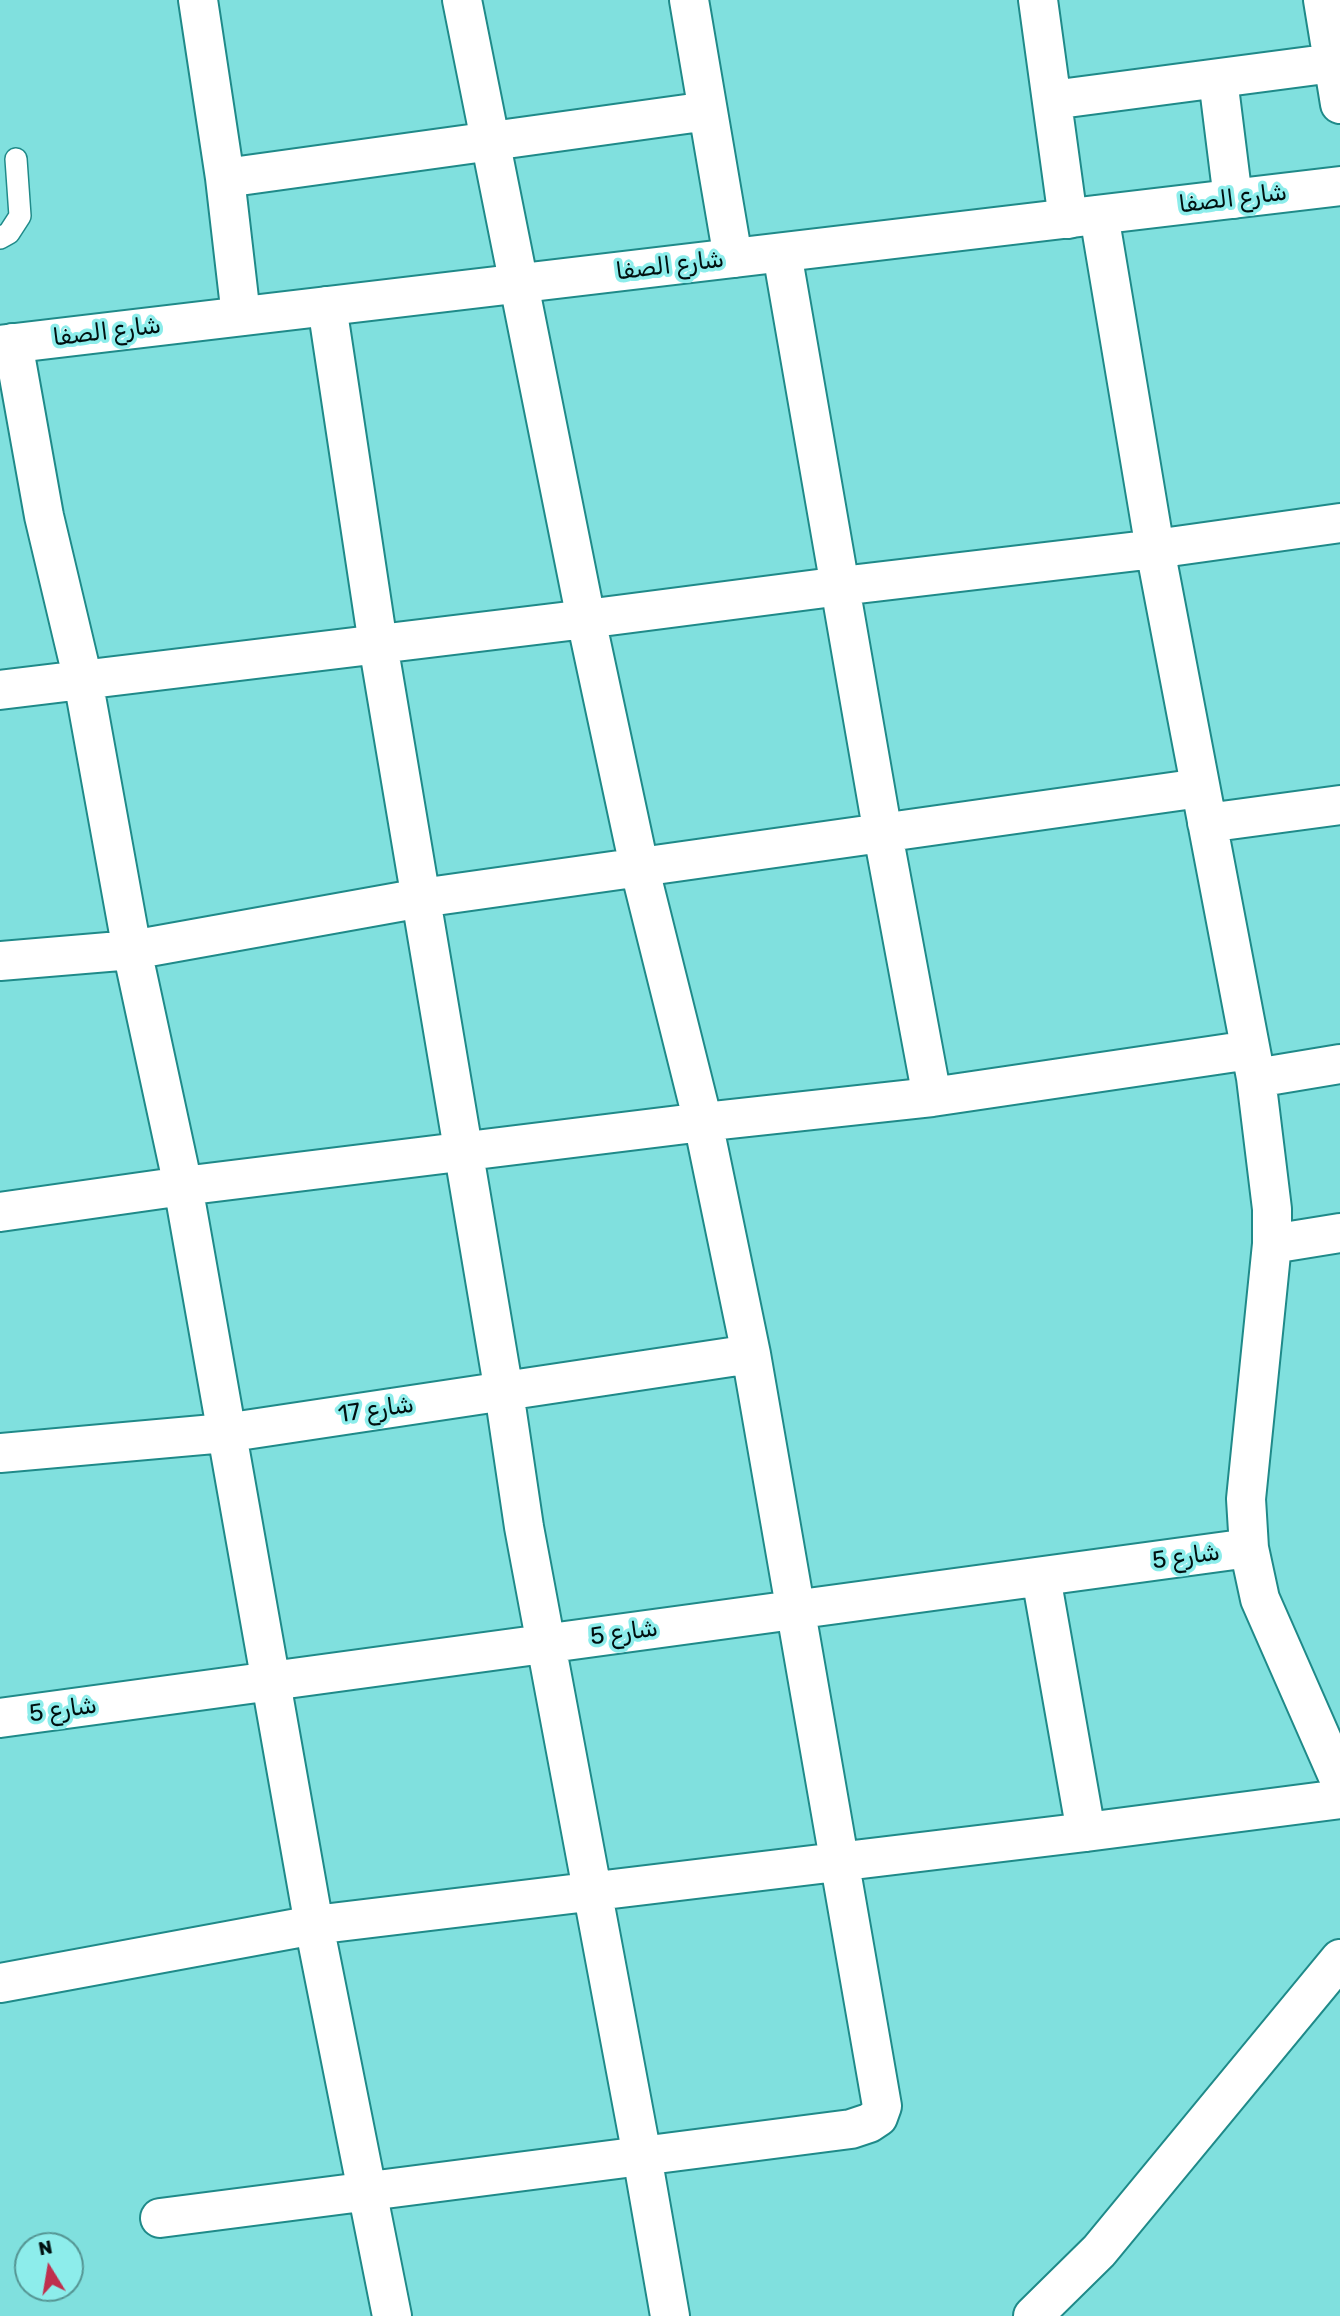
<!DOCTYPE html>
<meta charset="utf-8">
<style>
body{margin:0}
#map{position:relative;width:1340px;height:2316px;overflow:hidden;background:#80e0de;font-family:Rubik,sans-serif}
canvas{display:block}
.north{position:absolute;left:14px;top:2232px;width:70px;height:70px;box-sizing:border-box;background:#8dedeb;border:2px solid #559593;border-radius:50%;rotate:349deg;font-size:19px;font-weight:700;line-height:28px;text-align:center;color:#001010}
.north::after{content:'';display:block;margin:auto;width:24px;height:32px;background:#bf2f4d;clip-path:polygon(50% 0,100% 100%,50% 72%,0 100%)}
</style>
<div id="map">
<canvas width="1340" height="2316"></canvas>
<div class="north">N</div>
</div>
<script>
const context = document.querySelector('canvas').getContext('2d');
context.lineJoin = 'round';
const poly = rows => new Path2D(rows.map(r => 'M' + r).join(''));
function trace(path, color, width, dash) { context.strokeStyle = color; context.lineWidth = width; context.lineCap = dash ? 'butt' : 'round'; context.setLineDash(dash || []); context.stroke(path); }
function drawText(font, color, halo, rows, align = 'center') {
  context.font = font + ' Rubik,Cairo,sans-serif'; context.lineWidth = 7; context.setLineDash([]); context.textBaseline = 'middle'; context.strokeStyle = halo; context.fillStyle = color; for (const [text, x, y, turn = 0] of rows) {
    context.save(); context.translate(x, y); context.rotate((+turn || 0) * Math.PI / 180); context.textAlign = isNaN(turn) ? turn : align; if (halo) context.strokeText(text, 0, 0); context.fillText(text, 0, 0); context.restore();
  }
}
const service = poly([
 [0,238,9,233,20,216,16,159]
]);
const minor = poly([
 [198,0,225,178,241,316],
 [689,0,733,258],
 [1038,0,1068,219],
 [1323,0,1340,104],
 [1218,79,1233,199],
 [1052,100,1333,63],
 [225,178,708,111],
 [1099,215,1155,549,1256,1078,1272,1209,1272,1244,1246,1499,1249,1548,1260,1599,1340,1781],
 [782,253,883,834,932,1097],
 [327,306,378,644,504,1392,524,1527,642,2156,670,2316],
 [13,343,44,516,83,680,132,950,183,1186,314,1925,392,2316],
 [0,690,586,619,841,586,1155,549,1340,523],
 [1207,823,1340,805],
 [0,961,132,950,421,898,1200,788],
 [1256,1078,1340,1064],
 [0,1212,183,1186,703,1122,932,1097,1250,1050],
 [1272,1244,1340,1233],
 [0,1453,225,1433,751,1354],
 [1041,1577,1086,1832],
 [0,1718,1249,1548],
 [0,1983,314,1925,1086,1832,1340,1799],
 [160,2218,851,2129,869,2123,878,2117,882,2106,751,1354,703,1122,639,866,586,619,462,0],
 [1033,2316,1099,2251,1340,1959]
]);
const secondary = poly([
 [0,345,1340,186]
]);
const streetNames = [
 ["شارع الصفا",1233,199,-7],
 ["شارع الصفا",670,266,-7],
 ["شارع الصفا",107,332,-7],
 ["شارع 17",376,1410,-8],
 ["شارع 5",1186,1557,-8],
 ["شارع 5",624,1633,-8],
 ["شارع 5",63,1710,-8]
];
trace(service, '#1f8a89', 24);
trace(minor, '#1f8a89', 42);
trace(secondary, '#1f8a89', 42);
trace(service, '#fff', 21);
trace(minor, '#fff', 38);
trace(secondary, '#fff', 38);
drawText('24px', '#001010', '#8dedeb', streetNames);
</script>
